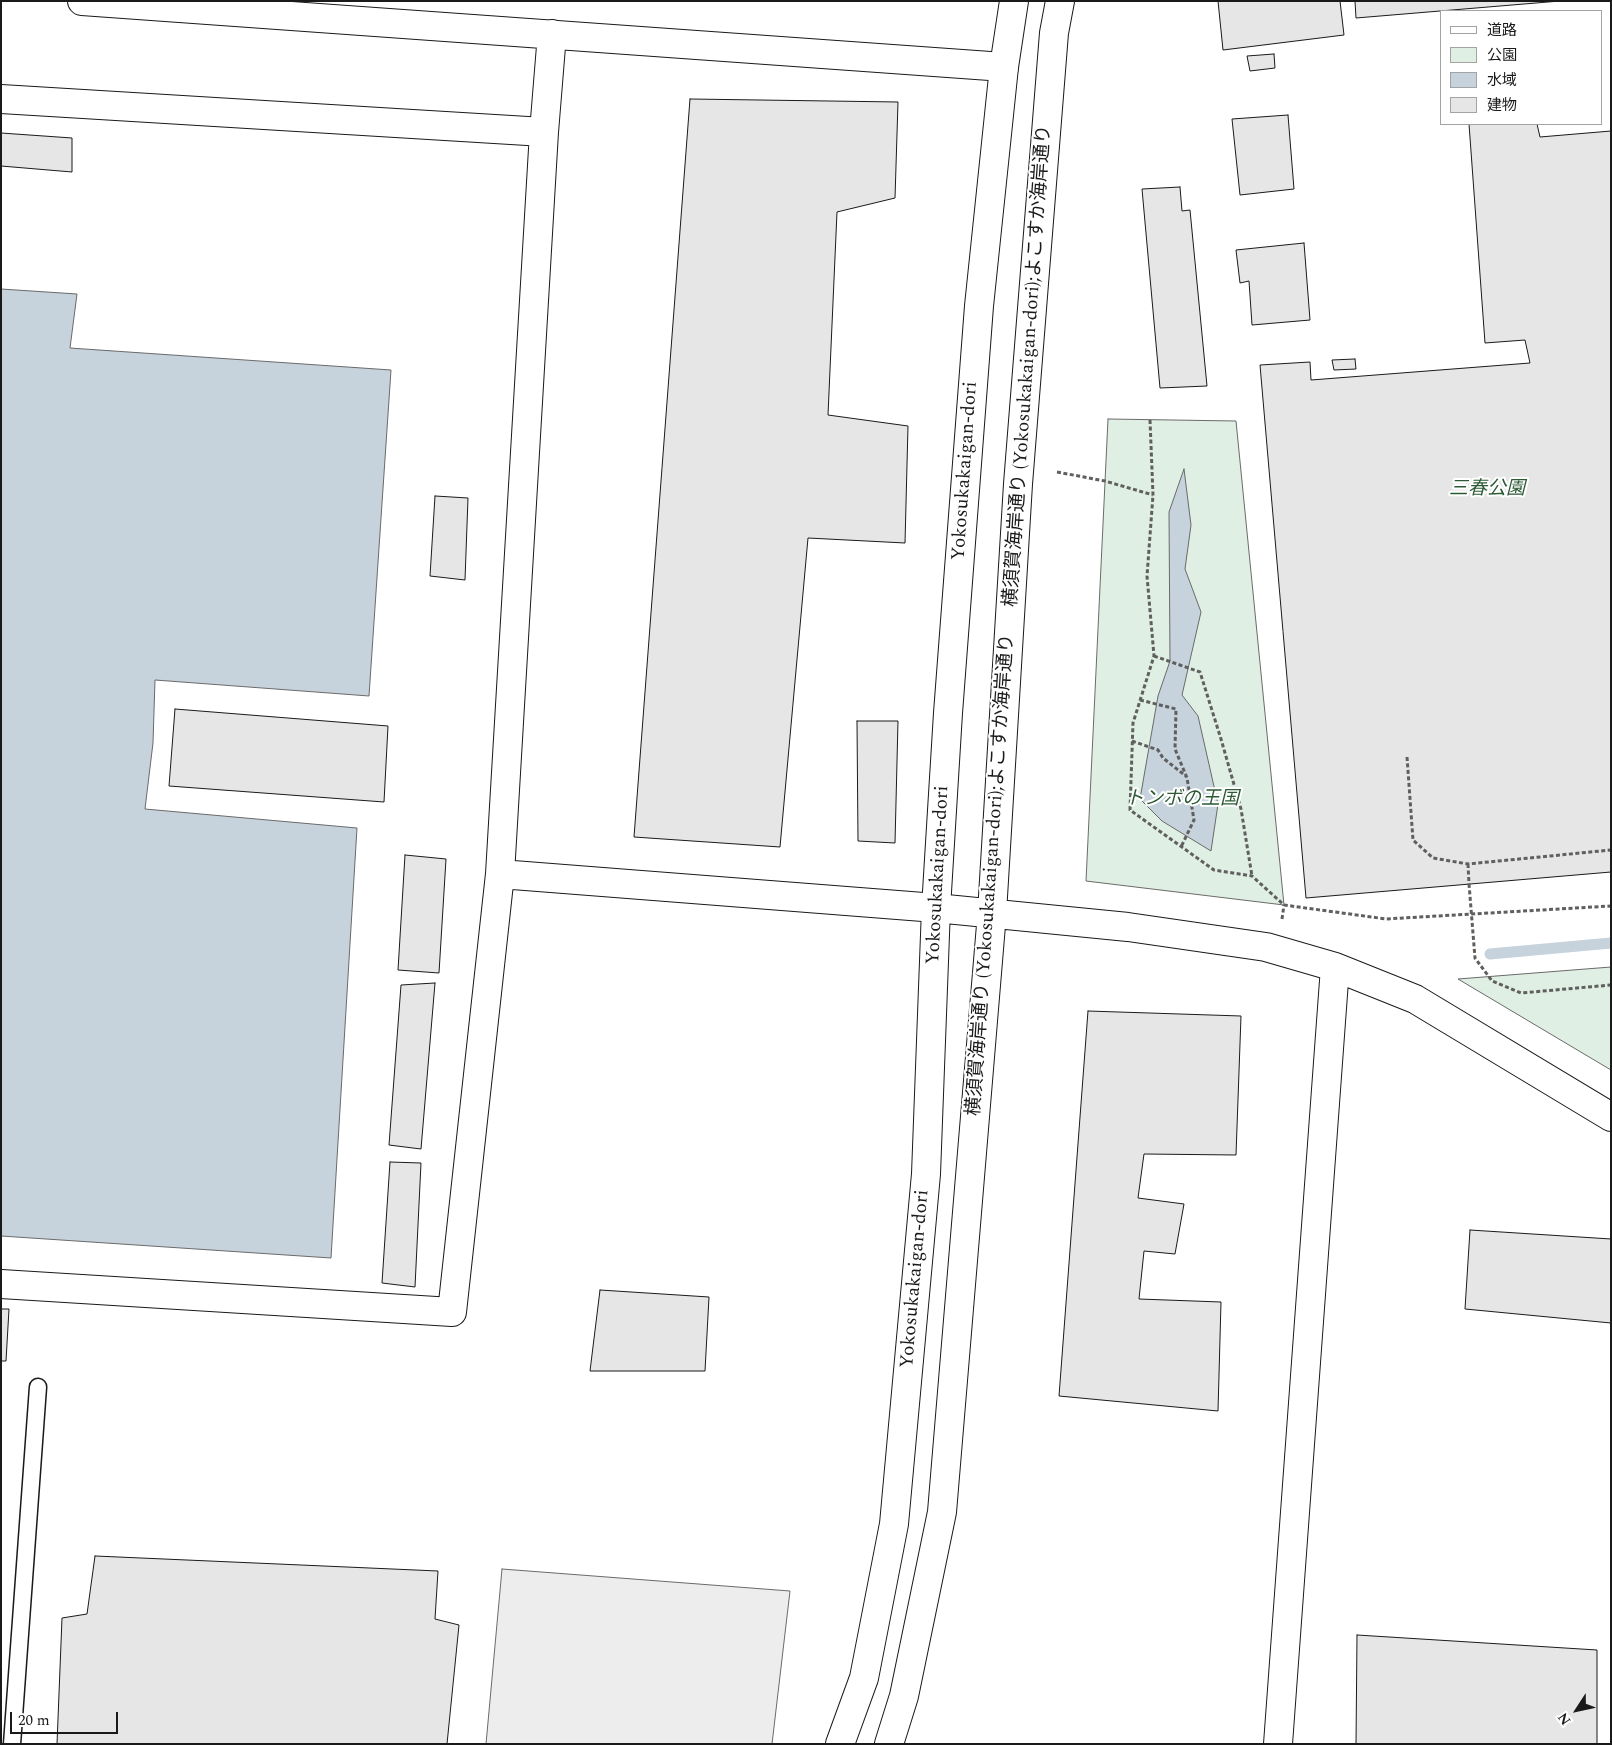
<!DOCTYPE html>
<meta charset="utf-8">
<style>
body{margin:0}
#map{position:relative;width:1612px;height:1745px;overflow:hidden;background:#fff;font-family:Spectral,"Noto Sans JP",serif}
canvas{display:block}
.frame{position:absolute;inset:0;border:2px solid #1a1a1a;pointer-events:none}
.legend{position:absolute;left:1440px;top:10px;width:162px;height:115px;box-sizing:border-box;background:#fff;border:1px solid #a3a3a3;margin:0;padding:6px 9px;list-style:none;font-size:15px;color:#1a1a1a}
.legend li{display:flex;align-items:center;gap:10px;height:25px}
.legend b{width:25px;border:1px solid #a3a3a3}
.north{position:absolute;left:1552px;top:1685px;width:50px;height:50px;-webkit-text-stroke:4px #fff;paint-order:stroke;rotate:235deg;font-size:14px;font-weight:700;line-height:20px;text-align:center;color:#1a1a1a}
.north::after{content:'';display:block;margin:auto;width:18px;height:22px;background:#1a1a1a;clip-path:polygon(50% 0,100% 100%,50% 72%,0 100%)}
.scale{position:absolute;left:10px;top:1712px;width:108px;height:22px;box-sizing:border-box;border:2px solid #1a1a1a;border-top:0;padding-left:6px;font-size:15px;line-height:18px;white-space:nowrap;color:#1a1a1a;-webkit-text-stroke:4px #fff;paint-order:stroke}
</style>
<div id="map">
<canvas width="1612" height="1745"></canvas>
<div class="frame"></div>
<ul class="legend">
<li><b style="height:6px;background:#fff"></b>道路</li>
<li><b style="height:14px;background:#e0efe3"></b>公園</li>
<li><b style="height:14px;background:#c6d2dc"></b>水域</li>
<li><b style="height:14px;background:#e6e6e6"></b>建物</li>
</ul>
<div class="north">N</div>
<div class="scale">20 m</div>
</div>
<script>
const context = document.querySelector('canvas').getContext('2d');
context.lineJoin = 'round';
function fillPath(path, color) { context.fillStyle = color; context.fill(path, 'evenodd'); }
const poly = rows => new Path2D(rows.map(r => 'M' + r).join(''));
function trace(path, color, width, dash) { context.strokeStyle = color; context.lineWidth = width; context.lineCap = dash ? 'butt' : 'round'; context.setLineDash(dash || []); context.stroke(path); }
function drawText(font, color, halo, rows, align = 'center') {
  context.font = font + ' Spectral,"Noto Sans JP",serif'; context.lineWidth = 4; context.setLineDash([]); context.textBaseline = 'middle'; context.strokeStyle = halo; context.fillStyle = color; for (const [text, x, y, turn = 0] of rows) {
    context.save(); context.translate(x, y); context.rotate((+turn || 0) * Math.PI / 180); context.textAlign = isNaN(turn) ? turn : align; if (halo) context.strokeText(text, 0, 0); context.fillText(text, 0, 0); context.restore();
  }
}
const green = poly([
 [1108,419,1236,421,1284,905,1086,881,1108,419],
 [1611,967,1611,1070,1458,979,1611,967]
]);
const parking = poly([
 [502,1569,790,1591,772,1744,486,1744,502,1569]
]);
const water = poly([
 [1,289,77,294,70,348,391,370,369,696,155,680,153,743,145,809,357,828,331,1258,1,1236,1,289],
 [1184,469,1191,525,1185,569,1201,612,1182,695,1198,716,1218,804,1211,851,1162,821,1140,799,1158,696,1170,661,1169,512,1184,469]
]);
const stream = poly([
 [1490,954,1611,943]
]);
const building = poly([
 [1218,1,1340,1,1344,35,1223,50,1218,1],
 [1355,1,1560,1,1356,18,1355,1],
 [1274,54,1275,68,1250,71,1247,56,1274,54],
 [690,99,898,102,895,198,837,212,828,415,908,426,905,543,808,538,780,847,634,837,690,99],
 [1288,115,1294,189,1240,195,1232,119,1288,115],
 [1469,124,1537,124,1540,137,1611,131,1611,872,1306,898,1260,365,1310,362,1311,380,1530,363,1525,340,1485,343,1469,124],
 [1,133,72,138,72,172,1,166,1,133],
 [1180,187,1182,211,1190,210,1207,386,1160,388,1142,189,1180,187],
 [1304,243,1310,320,1252,325,1249,281,1240,283,1236,250,1304,243],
 [1355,359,1356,369,1334,370,1332,360,1355,359],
 [435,496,468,498,465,580,430,576,435,496],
 [175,709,388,726,384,802,169,786,175,709],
 [857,721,898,721,895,843,858,841,857,721],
 [405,855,446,859,439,973,398,970,405,855],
 [435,983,421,1149,389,1145,401,985,435,983],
 [1088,1011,1241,1016,1236,1155,1144,1154,1138,1198,1184,1204,1175,1254,1144,1251,1139,1299,1221,1302,1218,1411,1059,1396,1088,1011],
 [390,1162,421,1163,415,1287,382,1283,390,1162],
 [1470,1230,1611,1239,1611,1323,1465,1309,1470,1230],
 [600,1290,709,1297,705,1371,590,1371,600,1290],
 [1,1309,9,1309,6,1361,1,1361,1,1309],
 [95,1556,438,1571,435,1619,459,1625,447,1744,57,1744,62,1618,87,1614,95,1556],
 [1357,1635,1597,1650,1597,1744,1356,1744,1357,1635]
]);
const path = poly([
 [1150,420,1153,495,1147,576,1154,656,1133,723,1130,810,1214,870,1252,876,1284,905,1386,919,1611,906],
 [1057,472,1105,481,1153,495],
 [1154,656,1200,672,1221,739,1241,809,1252,876],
 [1140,700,1176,709,1175,749,1187,778,1194,820,1181,847],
 [1132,741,1158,750,1163,758,1187,777],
 [1407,757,1413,840,1433,858,1468,864,1611,850],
 [1468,864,1469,884],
 [1282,919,1284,905]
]);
const service = poly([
 [12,1744,38,1387]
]);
const minor = poly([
 [82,1,1004,67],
 [1,99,544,132],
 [500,874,544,132,552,34],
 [1,1284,452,1312,500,874,936,908]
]);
const tertiary = poly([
 [936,908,1128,927,1266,947,1335,967,1415,999,1611,1117],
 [840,1744,864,1678,894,1524,926,1174,936,908,948,713,979,306,1004,67,1014,1],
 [889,1744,904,1696,942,1512,992,913,1018,484,1054,33,1060,1],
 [1278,1744,1335,967]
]);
const pathBridge = poly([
 [1469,884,1475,958,1492,981,1521,993,1611,985]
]);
const streetNames = [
 ["横須賀海岸通り (Yokosukakaigan-dori);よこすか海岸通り",1029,366,-86],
 ["Yokosukakaigan-dori",966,471,-86],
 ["Yokosukakaigan-dori",939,875,-87],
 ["横須賀海岸通り (Yokosukakaigan-dori);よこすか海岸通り",992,875,-86],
 ["Yokosukakaigan-dori",916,1279,-85]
];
const parkNames = [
 ["三春公園",1487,490],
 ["トンボの王国",1182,800]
];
fillPath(green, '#e0efe3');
trace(green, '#6a6a6a', 1);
fillPath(parking, '#ededed');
trace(parking, '#6a6a6a', 1);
fillPath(water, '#c6d2dc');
trace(water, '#6a6a6a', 1);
trace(stream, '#c6d2dc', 11);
fillPath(building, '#e6e6e6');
trace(building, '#1a1a1a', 1);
trace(service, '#1a1a1a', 19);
trace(minor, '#1a1a1a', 30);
trace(tertiary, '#1a1a1a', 30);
trace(path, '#5f5f5f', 3, [4, 2.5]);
trace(service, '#fff', 16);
trace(minor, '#fff', 28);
trace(tertiary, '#fff', 28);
trace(pathBridge, '#5f5f5f', 3, [4, 2.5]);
drawText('19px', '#1a1a1a', '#fff', streetNames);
drawText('italic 19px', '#2b5a34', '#fff', parkNames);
</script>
